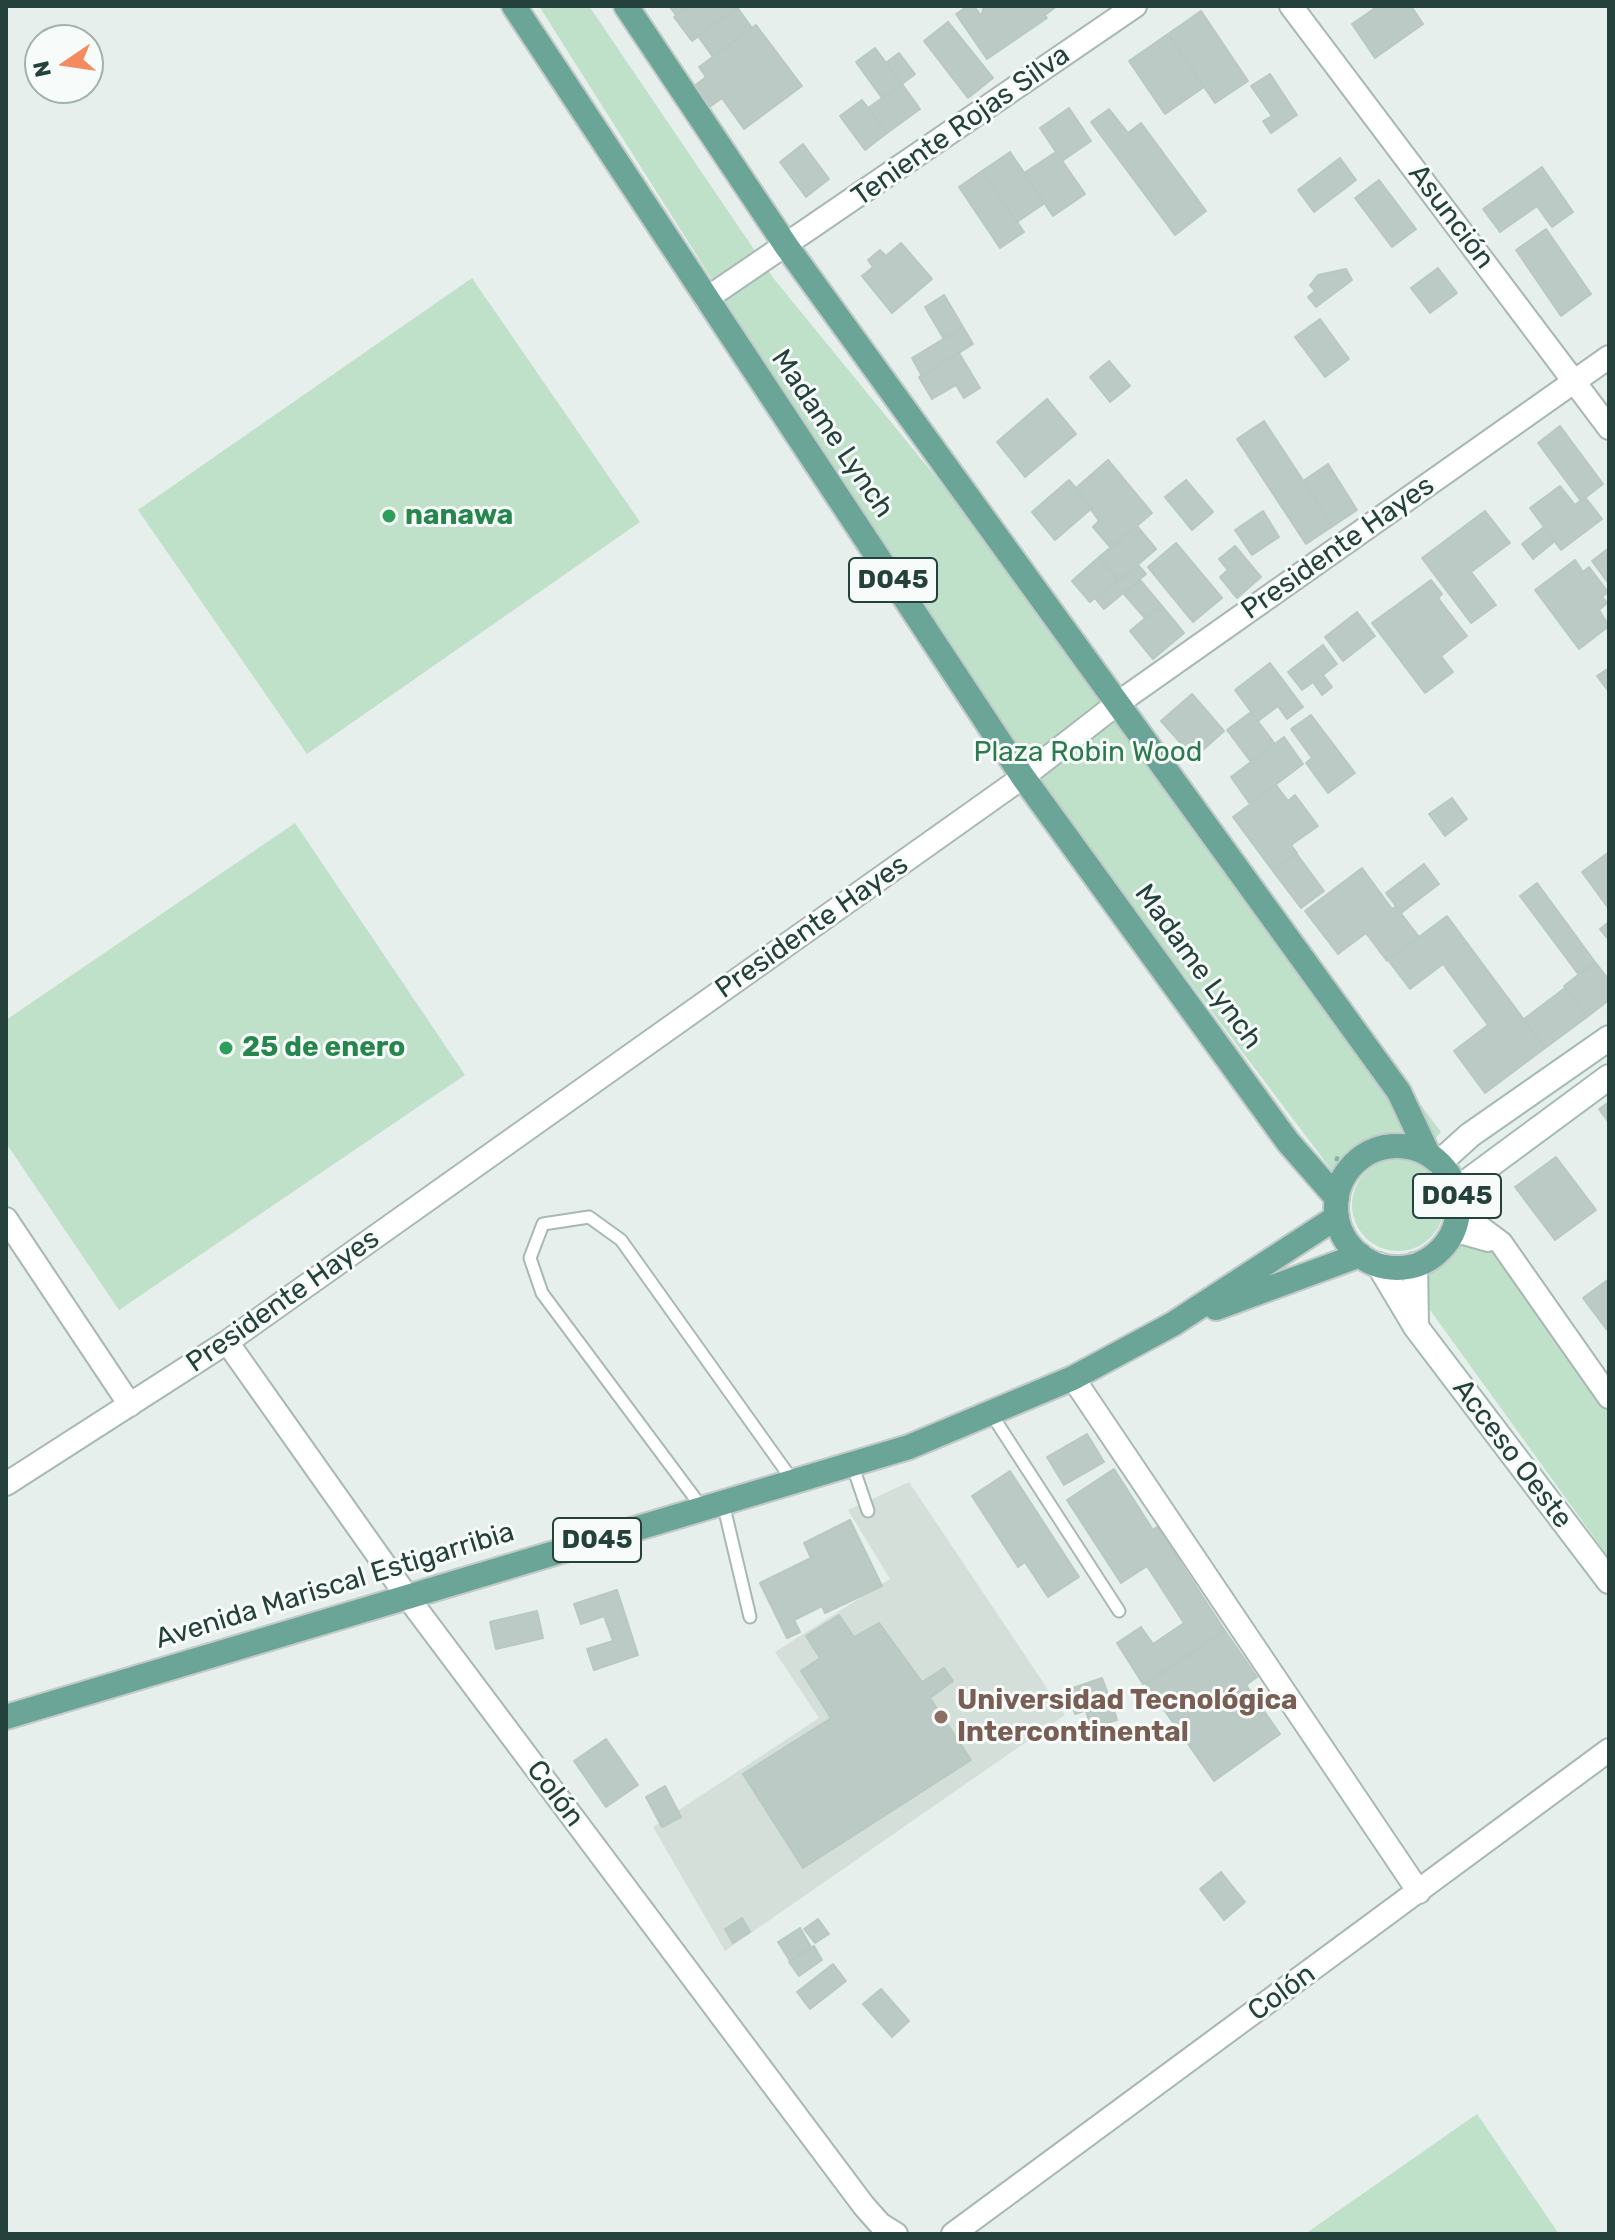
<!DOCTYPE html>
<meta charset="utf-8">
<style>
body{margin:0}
#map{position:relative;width:1615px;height:2240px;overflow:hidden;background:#e6efeb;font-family:Rubik,sans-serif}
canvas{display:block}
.frame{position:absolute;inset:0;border:8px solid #24423b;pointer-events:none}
.north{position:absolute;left:24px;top:24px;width:80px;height:80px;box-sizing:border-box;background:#f7fbf9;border:2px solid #a3b1ad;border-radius:50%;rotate:257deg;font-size:22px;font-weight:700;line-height:32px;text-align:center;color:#24423b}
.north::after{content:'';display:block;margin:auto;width:28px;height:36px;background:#f48a5f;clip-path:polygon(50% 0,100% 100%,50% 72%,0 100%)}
</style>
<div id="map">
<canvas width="1615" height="2240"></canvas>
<div class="frame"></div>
<div class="north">N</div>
</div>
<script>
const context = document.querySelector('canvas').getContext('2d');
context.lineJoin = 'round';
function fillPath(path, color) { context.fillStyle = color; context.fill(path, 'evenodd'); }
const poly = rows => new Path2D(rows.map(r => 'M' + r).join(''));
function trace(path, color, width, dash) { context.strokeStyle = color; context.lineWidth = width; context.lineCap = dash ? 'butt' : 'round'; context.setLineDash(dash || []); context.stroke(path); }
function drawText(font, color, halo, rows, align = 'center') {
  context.font = font + ' Rubik,sans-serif'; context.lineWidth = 6; context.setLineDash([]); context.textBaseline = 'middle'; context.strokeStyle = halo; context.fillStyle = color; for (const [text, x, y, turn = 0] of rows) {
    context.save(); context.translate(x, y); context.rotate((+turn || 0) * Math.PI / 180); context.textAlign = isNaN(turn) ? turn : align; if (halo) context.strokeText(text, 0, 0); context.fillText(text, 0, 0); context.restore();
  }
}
const built = poly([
 [909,1482,1065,1715,725,1951,653,1827,819,1718,775,1652,890,1579,848,1510]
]);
const green = poly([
 [539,6,589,6,774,279,1132,717,1441,1132,1430,1144,1407,1134,1366,1144,1336,1176,1041,785,732,311],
 [472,278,640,522,307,754,138,510],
 [295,823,465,1075,119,1310,6,1143,6,1020],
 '1352 1205a46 46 0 1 1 92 0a46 46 0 1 1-92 0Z',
 [1470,1210,1609,1412,1609,1558,1407,1278,1425,1274,1445,1262,1458,1247,1467,1229],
 [1477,2114,1559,2234,1305,2234]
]);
const building = poly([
 [669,6,688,6,676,15,669,6],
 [688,6,739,6,692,41,674,17,688,6],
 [968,6,974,6,981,16,984,6,1038,6,1047,18,987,59,956,14,968,6],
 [1038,6,1057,6,1045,15,1038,6],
 [1378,6,1411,6,1423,24,1375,58,1352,24,1378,6],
 [737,7,752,28,713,57,698,36,737,7],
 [1201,11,1248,81,1215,103,1168,34,1201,11],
 [948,22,993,78,968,98,924,41,948,22],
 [756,25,802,86,744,129,722,98,704,111,689,90,706,77,699,67,756,25],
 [1168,34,1204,87,1165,114,1129,61,1168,34],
 [875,48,902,84,882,98,856,62,875,48],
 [899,53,915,74,902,84,886,63,899,53],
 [1270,74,1297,115,1271,133,1263,121,1272,116,1251,86,1270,74],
 [902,84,920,109,887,133,868,108,902,84],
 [862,100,887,133,865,150,840,116,862,100],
 [1069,108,1091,141,1062,161,1040,128,1069,108],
 [1109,109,1128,133,1141,123,1206,211,1175,235,1091,122,1109,109],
 [803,144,829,179,806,197,780,162,803,144],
 [1010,152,1045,203,1017,222,982,171,1010,152],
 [1056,152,1085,194,1053,216,1024,173,1056,152],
 [1340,158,1356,180,1314,212,1298,190,1340,158],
 [1542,167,1573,212,1552,227,1537,206,1500,232,1483,209,1542,167],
 [982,171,1024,232,1000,248,959,187,982,171],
 [1379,180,1416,229,1392,247,1355,198,1379,180],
 [1546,229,1591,294,1561,316,1516,250,1546,229],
 [901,243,932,279,892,313,862,276,873,267,868,260,880,250,886,256,901,243],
 [1438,268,1457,293,1430,313,1411,288,1438,268],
 [1346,269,1352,280,1316,307,1308,297,1315,291,1310,285,1318,275,1346,269],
 [944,295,963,327,944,339,925,307,944,295],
 [1320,319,1349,359,1325,377,1295,337,1320,319],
 [963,327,973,344,922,376,912,358,963,327],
 [959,353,980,388,964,398,956,385,932,399,919,377,959,353],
 [1109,361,1130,386,1110,402,1090,377,1109,361],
 [1047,399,1076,434,1025,477,997,442,1047,399],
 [1264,421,1333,526,1306,544,1237,439,1264,421],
 [1560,426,1603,484,1581,501,1538,443,1560,426],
 [1108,460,1152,513,1111,548,1093,527,1099,521,1076,488,1108,460],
 [1328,464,1357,510,1333,526,1303,481,1328,464],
 [1069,480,1092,508,1055,540,1032,512,1069,480],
 [1186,480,1213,512,1192,530,1165,497,1186,480],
 [1560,486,1575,505,1585,497,1602,519,1561,550,1530,508,1560,486],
 [1263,511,1279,537,1252,555,1235,530,1263,511],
 [1485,511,1510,543,1471,572,1496,605,1471,623,1422,558,1485,511],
 [1137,526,1156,549,1119,581,1099,557,1137,526],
 [1544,527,1555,541,1533,559,1522,544,1544,527],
 [1176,543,1222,598,1193,622,1148,567,1176,543],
 [1235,546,1261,577,1237,598,1220,577,1228,570,1219,559,1235,546],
 [1609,548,1609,584,1592,561,1609,548],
 [1099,557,1118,579,1090,602,1072,581,1099,557],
 [1575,560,1583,572,1589,567,1608,592,1602,597,1607,603,1599,610,1609,626,1579,649,1535,590,1575,560],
 [1138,565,1146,574,1104,609,1095,598,1138,565],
 [1140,580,1161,605,1145,618,1124,594,1140,580],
 [1431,580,1442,594,1438,598,1467,636,1441,656,1453,672,1425,693,1372,623,1431,580],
 [1161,605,1184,633,1153,659,1130,631,1161,605],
 [1357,612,1375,636,1343,661,1325,637,1357,612],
 [1323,645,1337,664,1323,675,1332,687,1322,695,1313,682,1302,690,1288,672,1323,645],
 [1270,663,1303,707,1287,719,1278,706,1258,721,1235,690,1270,663],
 [1609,668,1609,692,1597,676,1609,668],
 [1192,694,1224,731,1194,758,1161,721,1192,694],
 [1251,712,1275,744,1251,762,1227,730,1251,712],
 [1311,715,1355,773,1328,793,1306,763,1312,758,1291,729,1311,715],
 [1284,737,1303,764,1250,804,1231,777,1284,737],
 [1276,785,1288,801,1295,795,1318,826,1291,845,1297,853,1273,871,1233,817,1276,785],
 [1452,798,1467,819,1445,836,1429,814,1452,798],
 [1609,852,1609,909,1582,872,1609,852],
 [1296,853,1324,891,1301,908,1273,871,1296,853],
 [1424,864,1439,884,1401,913,1386,893,1424,864],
 [1362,868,1392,909,1396,907,1419,937,1387,961,1366,933,1338,954,1305,911,1362,868],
 [1537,883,1595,962,1579,975,1520,896,1537,883],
 [1447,916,1545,1048,1485,1093,1454,1051,1488,1025,1443,964,1410,989,1388,960,1447,916],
 [1609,922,1609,940,1600,929,1609,922],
 [1595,962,1609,980,1609,1000,1587,1017,1564,986,1595,962],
 [1565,988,1587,1017,1545,1048,1524,1019,1565,988],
 [1609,1102,1609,1123,1599,1109,1609,1102],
 [1556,1157,1596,1210,1555,1240,1515,1187,1556,1157],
 [1609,1279,1609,1329,1607,1330,1583,1298,1609,1279],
 [1087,1434,1104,1462,1064,1485,1047,1457,1087,1434],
 [1114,1469,1153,1530,1157,1527,1225,1631,1143,1684,1117,1643,1141,1627,1153,1644,1184,1623,1147,1566,1121,1583,1067,1500,1114,1469],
 [1010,1471,1079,1577,1048,1597,1025,1562,1018,1567,972,1496,1010,1471],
 [850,1520,882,1586,825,1613,822,1606,794,1620,800,1632,787,1638,760,1583,811,1558,804,1543,850,1520],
 [617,1590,638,1655,594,1670,587,1649,613,1641,604,1616,581,1624,574,1604,617,1590],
 [537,1611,543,1638,496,1649,490,1622,537,1611],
 [839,1615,854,1637,879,1623,922,1682,944,1668,953,1681,930,1698,971,1760,803,1868,743,1774,831,1718,801,1671,820,1658,806,1636,839,1615],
 [1225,1631,1257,1677,1246,1685,1280,1734,1214,1781,1146,1684,1225,1631],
 [1102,1678,1111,1702,1075,1714,1067,1690,1102,1678],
 [1112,1703,1117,1720,1091,1728,1086,1711,1112,1703],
 [606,1739,638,1785,606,1807,574,1761,606,1739],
 [665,1786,681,1817,662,1827,646,1797,665,1786],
 [1221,1872,1245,1902,1224,1920,1200,1889,1221,1872],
 [742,1918,750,1932,733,1943,725,1929,742,1918],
 [818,1919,829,1934,815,1943,804,1929,818,1919],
 [800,1928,811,1947,790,1961,778,1942,800,1928],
 [814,1946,822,1960,799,1976,789,1962,814,1946],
 [833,1964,846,1981,810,2009,797,1992,833,1964],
 [881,1989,909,2021,892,2037,863,2004,881,1989]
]);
const path = poly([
 [1335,1158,1353,1164]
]);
const lane = poly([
 [992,1415,1119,1611],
 [852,1464,868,1511],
 [723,1503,750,1617],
 [703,1509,542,1293,530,1258,543,1224,589,1217,621,1240,793,1481]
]);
const street = poly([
 [1291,6,1609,428],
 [706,299,1135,6],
 [1458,1211,1501,1243,1609,1397],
 [6,1219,130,1405],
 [1453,1230,1488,1240],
 [227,1342,406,1595,864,2206,880,2224,896,2234],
 [1073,1378,1419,1892],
 [6,1484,227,1342,1023,777,1118,703,1609,357],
 [953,2234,1609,1750]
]);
const secondary = poly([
 [1439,1163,1470,1135,1609,1038],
 [1456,1190,1609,1077],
 [1379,1265,1416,1327,1609,1581],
 [1415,1265,1416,1325]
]);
const primary = poly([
 [514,6,1023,777,1288,1142,1337,1198],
 [626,6,787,247,1399,1092,1428,1154],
 '1336 1207a61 61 0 1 1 122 0a61 61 0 1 1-122 0Z',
 [1216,1308,1360,1255],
 [6,1717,909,1447,1073,1378,1173,1324,1337,1217]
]);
const markers = [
 [389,516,8,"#2e9e5b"],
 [226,1048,8,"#2e9e5b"],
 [941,1717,8,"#8d6e63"]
];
const shields = [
 [893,580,88],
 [1457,1196,88],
 [597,1540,88]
];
const shieldNames = [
 ["D045",893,580],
 ["D045",1457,1196],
 ["D045",597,1540]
];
const streetNames = [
 ["Teniente Rojas Silva",961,126,-35],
 ["Asunción",1451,217,53],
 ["Madame Lynch",832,434,56],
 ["Presidente Hayes",1338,548,-35],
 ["Presidente Hayes",812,927,-35],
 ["Madame Lynch",1198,967,54],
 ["Presidente Hayes",283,1301,-35],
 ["Acceso Oeste",1512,1454,53],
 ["Avenida Mariscal Estigarribia",335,1586,-17],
 ["Colón",555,1794,53],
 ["Colón",1282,1993,-36]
];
const leisureNames = [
 ["nanawa",405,516],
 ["25 de enero",242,1048]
];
const parkNames = [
 ["Plaza Robin Wood",1088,753]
];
const educationNames = [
 ["Universidad Tecnológica",957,1701],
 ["Intercontinental",957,1733]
];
fillPath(built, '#d4dfda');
fillPath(green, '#bfe0c9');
fillPath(building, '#bbcac4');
trace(building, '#b8c9c2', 2);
trace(lane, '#a8b8b3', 15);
trace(street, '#a8b8b3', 26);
trace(secondary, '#a4bbb4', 28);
trace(primary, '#c2cac8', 28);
trace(path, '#86b3a7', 5, [4, 6]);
trace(lane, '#fff', 11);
trace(street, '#fff', 22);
trace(secondary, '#fff', 24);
trace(primary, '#6aa598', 24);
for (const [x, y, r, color] of markers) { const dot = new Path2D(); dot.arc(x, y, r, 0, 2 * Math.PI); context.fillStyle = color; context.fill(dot); trace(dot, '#f7fbf9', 3); }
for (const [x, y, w] of shields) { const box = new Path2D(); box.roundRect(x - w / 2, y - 22, w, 44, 6); context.fillStyle = '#f7fbf9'; context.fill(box); trace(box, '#24423b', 2); }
drawText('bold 26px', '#24423b', null, shieldNames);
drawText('28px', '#24423b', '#f7fbf9', streetNames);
drawText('bold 28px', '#27864d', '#f7fbf9', leisureNames, 'left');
drawText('28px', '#2d7a4e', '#f7fbf9', parkNames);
drawText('bold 28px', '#785e54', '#f7fbf9', educationNames, 'left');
</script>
